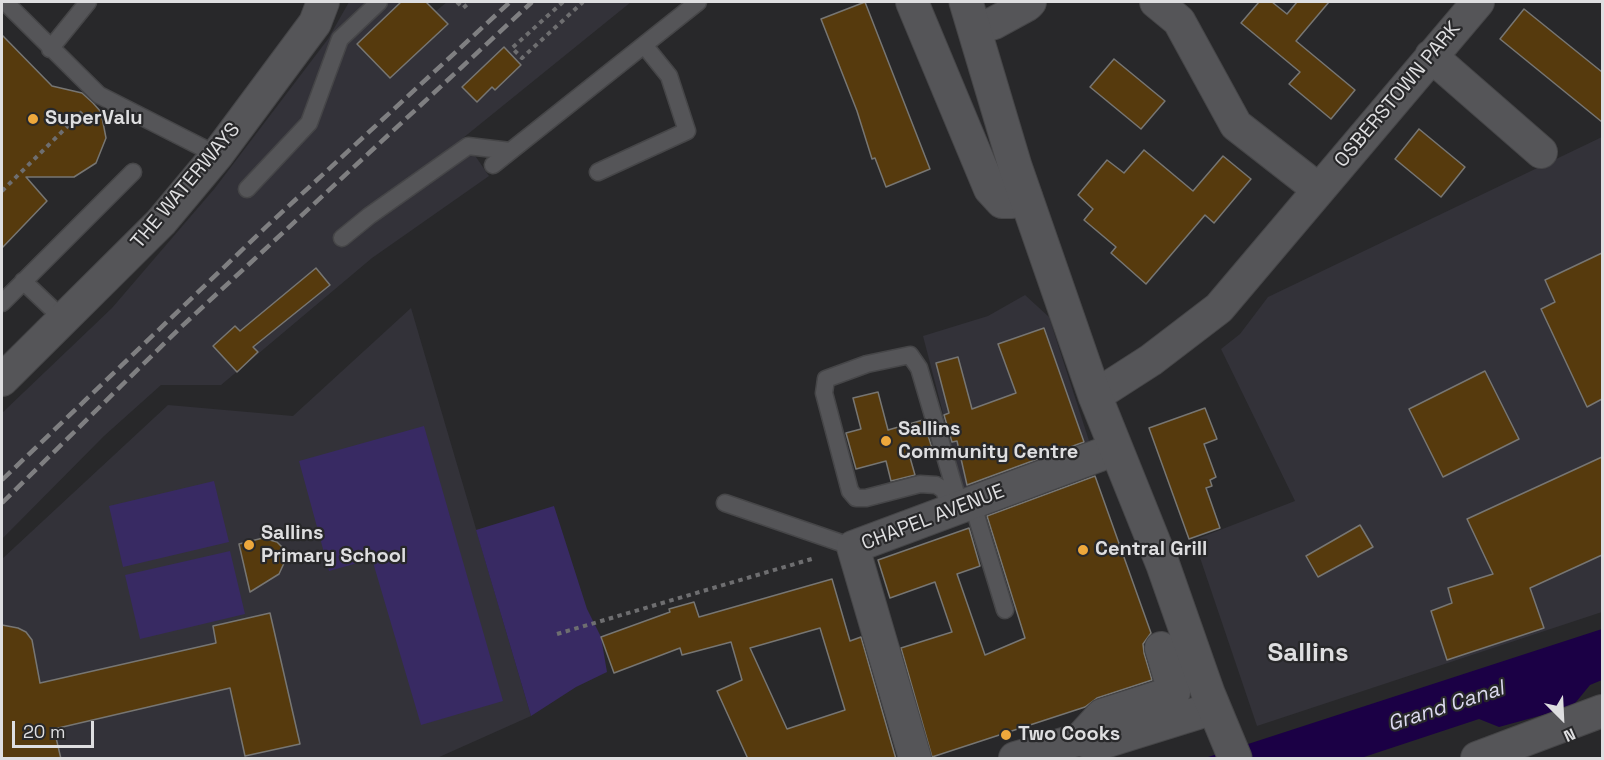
<!DOCTYPE html>
<style>
body{margin:0}
#map{position:relative;width:1604px;height:760px;overflow:hidden;background:#28282a;font-family:"Space Grotesk",sans-serif}
canvas{display:block}
.frame{position:absolute;inset:0;border:3px solid #dedee0;pointer-events:none}
.north{position:absolute;left:1532px;top:688px;width:60px;height:60px;-webkit-text-stroke:4px #28282a;paint-order:stroke;rotate:156deg;font-size:16px;font-weight:700;line-height:24px;text-align:center;color:#dedee0}
.north::after{content:'';display:block;margin:auto;width:21px;height:27px;background:#dedee0;clip-path:polygon(50% 0,100% 100%,50% 72%,0 100%)}
.scale{position:absolute;left:12px;top:721px;width:82px;height:27px;box-sizing:border-box;border:3px solid #dedee0;border-top:0;padding-left:8px;font-size:18px;line-height:21px;white-space:nowrap;color:#dedee0;-webkit-text-stroke:4px #28282a;paint-order:stroke}
</style>
<div id="map">
<canvas width="1604" height="760"></canvas>
<div class="frame"></div>
<div class="north">N</div>
<div class="scale">20 m</div>
</div>
<script>
const context = document.querySelector('canvas').getContext('2d');
context.lineJoin = 'round';
function fillPath(path, color) { context.fillStyle = color; context.fill(path, 'evenodd'); }
const poly = rows => new Path2D(rows.map(r => 'M' + r).join(''));
function trace(path, color, width, dash) { context.strokeStyle = color; context.lineWidth = width; context.lineCap = dash ? 'butt' : 'round'; context.setLineDash(dash || []); context.stroke(path); }
function drawText(font, color, halo, rows, align = 'center') {
  context.font = font + ' "Space Grotesk",sans-serif'; context.lineWidth = 4.5; context.setLineDash([]); context.textBaseline = 'middle'; context.strokeStyle = halo; context.fillStyle = color; for (const [text, x, y, turn = 0] of rows) {
    context.save(); context.translate(x, y); context.rotate((+turn || 0) * Math.PI / 180); context.textAlign = isNaN(turn) ? turn : align; if (halo) context.strokeText(text, 0, 0); context.fillText(text, 0, 0); context.restore();
  }
}
const built = poly([
 [349,2,426,2,436,11,447,2,631,2,463,138,489,176,372,258,221,385,161,385,104,436,2,539,2,413,112,308,215,188,328,39],
 [1602,137,1602,612,1257,726,1194,540,1295,501,1221,349,1240,334,1268,297],
 [1025,295,1049,317,1092,450,964,494,923,336,988,316],
 [411,308,531,716,437,758,2,758,2,559,168,405,293,416]
]);
const green = poly([
 [424,426,503,701,421,725,372,559,329,571,299,461],
 [214,481,229,542,123,567,109,506],
 [554,506,587,609,601,637,607,672,576,687,531,716,476,530],
 [230,551,245,614,140,639,125,575]
]);
const water = poly([
 [1602,629,1602,680,1590,685,1572,707,1499,727,1479,719,1361,758,1205,758]
]);
const building = poly([
 [401,2,426,2,448,24,390,78,357,44,401,2],
 [865,2,930,169,886,187,875,158,872,159,857,111,821,19,865,2],
 [1259,2,1272,2,1287,14,1297,2,1329,2,1296,41,1355,90,1331,119,1289,84,1300,72,1241,23,1259,2],
 [1524,9,1602,72,1602,122,1500,39,1524,9],
 [2,35,52,86,82,93,93,103,101,112,106,138,96,163,74,177,26,177,47,201,2,248,2,35],
 [504,47,521,65,495,90,492,87,477,102,462,87,504,47],
 [1114,59,1165,101,1141,129,1090,87,1114,59],
 [1419,129,1465,167,1441,197,1395,159,1419,129],
 [1144,150,1193,191,1223,156,1251,179,1214,223,1205,215,1146,284,1111,253,1116,247,1084,220,1093,209,1078,195,1107,160,1124,173,1144,150],
 [1602,253,1602,399,1587,407,1541,309,1555,302,1545,280,1602,253],
 [316,268,330,285,253,347,258,352,237,372,213,346,235,326,240,331,316,268],
 [1044,328,1084,442,967,485,957,441,952,442,944,415,949,413,936,363,958,357,972,409,1016,393,998,344,1044,328],
 [1485,371,1519,439,1443,477,1409,409,1485,371],
 [878,392,888,430,923,420,932,448,909,454,915,475,891,481,886,461,856,469,846,433,861,429,853,398,878,392],
 [1205,408,1217,439,1204,444,1216,477,1210,480,1212,486,1206,488,1220,528,1189,539,1149,428,1205,408],
 [1602,457,1602,555,1530,588,1544,628,1447,660,1431,611,1452,603,1448,588,1493,574,1467,519,1602,457],
 [1095,476,1151,633,1143,644,1144,653,1152,680,1097,698,1085,707,932,757,901,648,952,632,935,582,890,598,878,560,969,528,980,566,957,574,985,655,1025,638,987,516,1095,476],
 [1360,525,1373,547,1318,577,1306,556,1360,525],
 [263,538,277,542,282,547,285,561,279,574,250,592,239,544,263,538],
 [832,579,850,641,861,637,896,759,748,759,717,691,742,680,731,642,682,655,680,648,614,673,601,637,670,612,669,609,694,602,699,617,832,579],
 [820,628,845,710,787,729,750,648,820,628],
 [270,613,300,744,245,756,230,688,54,729,61,759,2,759,2,625,18,628,26,632,32,640,40,683,216,643,213,626,270,613]
]);
const path = poly([
 [457,2,463,8,470,2],
 [563,2,512,48,522,58,583,2],
 [2,191,84,110],
 [557,634,815,558]
]);
const service = poly([
 [5,2,99,95,217,155],
 [50,49,88,2],
 [493,165,698,2],
 [598,172,687,131,669,76,644,45],
 [247,189,309,123,340,39,379,2],
 [342,238,369,216,468,146,510,151],
 [23,281,63,319],
 [2,303,133,172],
 [972,502,1005,610],
 [725,503,853,547],
 [951,510,944,490,936,485,920,484,866,498,856,498,850,491,824,393,826,379,867,364,910,355,919,368,960,507]
]);
const minor = poly([
 [912,2,990,189,1002,202,1012,202,1026,197],
 [1156,2,1179,21,1236,125,1318,189],
 [975,29,994,23,1027,5,1030,2],
 [1431,56,1541,152],
 [2,380,161,222,217,155,315,23,323,2],
 [1095,396,1151,360,1219,308,1478,2],
 [1080,739,1095,745,1214,708],
 [915,758,853,547,1116,449],
 [1015,758,1080,739,1102,715,1174,692,1161,648],
 [1477,758,1602,711]
]);
const tertiary = poly([
 [966,2,1015,166,1095,396,1163,565,1208,693,1235,758]
]);
const rail = poly([
 [2,480,267,226,510,2],
 [2,503,180,328,532,2]
]);
const markers = [
 [33,119,6,"#eea83c"],
 [886,441,6,"#eea83c"],
 [249,545,6,"#eea83c"],
 [1083,550,6,"#eea83c"],
 [1006,735,6,"#eea83c"]
];
const streetNames = [
 ["OSBERSTOWN PARK",1398,95,-50],
 ["THE WATERWAYS",186,186,-50],
 ["CHAPEL AVENUE",933,518,-21]
];
const poiNames = [
 ["SuperValu",45,119],
 ["Sallins",898,430],
 ["Community Centre",898,453],
 ["Sallins",261,534],
 ["Primary School",261,557],
 ["Central Grill",1095,550],
 ["Two Cooks",1018,735]
];
const waterNames = [
 ["Grand Canal",1446,707,-18]
];
const districtNames = [
 ["Sallins",1308,654]
];
fillPath(built, '#333239');
fillPath(green, '#382a63');
fillPath(water, '#1b0045');
fillPath(building, '#563a0d');
trace(building, '#777673', 1.5);
trace(service, '#464648', 19);
trace(minor, '#464648', 34);
trace(tertiary, '#464648', 35);
trace(path, '#6e6e70', 4, [4.5, 4.5]);
trace(service, '#555558', 16);
trace(minor, '#555558', 32);
trace(tertiary, '#555558', 33);
trace(rail, '#7f7f81', 4.5, [12, 6]);
for (const [x, y, r, color] of markers) { const dot = new Path2D(); dot.arc(x, y, r, 0, 2 * Math.PI); context.fillStyle = color; context.fill(dot); trace(dot, '#28282a', 2); }
drawText('20px', '#dedee0', '#28282a', streetNames);
drawText('bold 20px', '#dedee0', '#28282a', poiNames, 'left');
drawText('italic 21px', '#dcd9ef', '#28282a', waterNames);
drawText('bold 26px', '#dedee0', '#28282a', districtNames);
</script>
